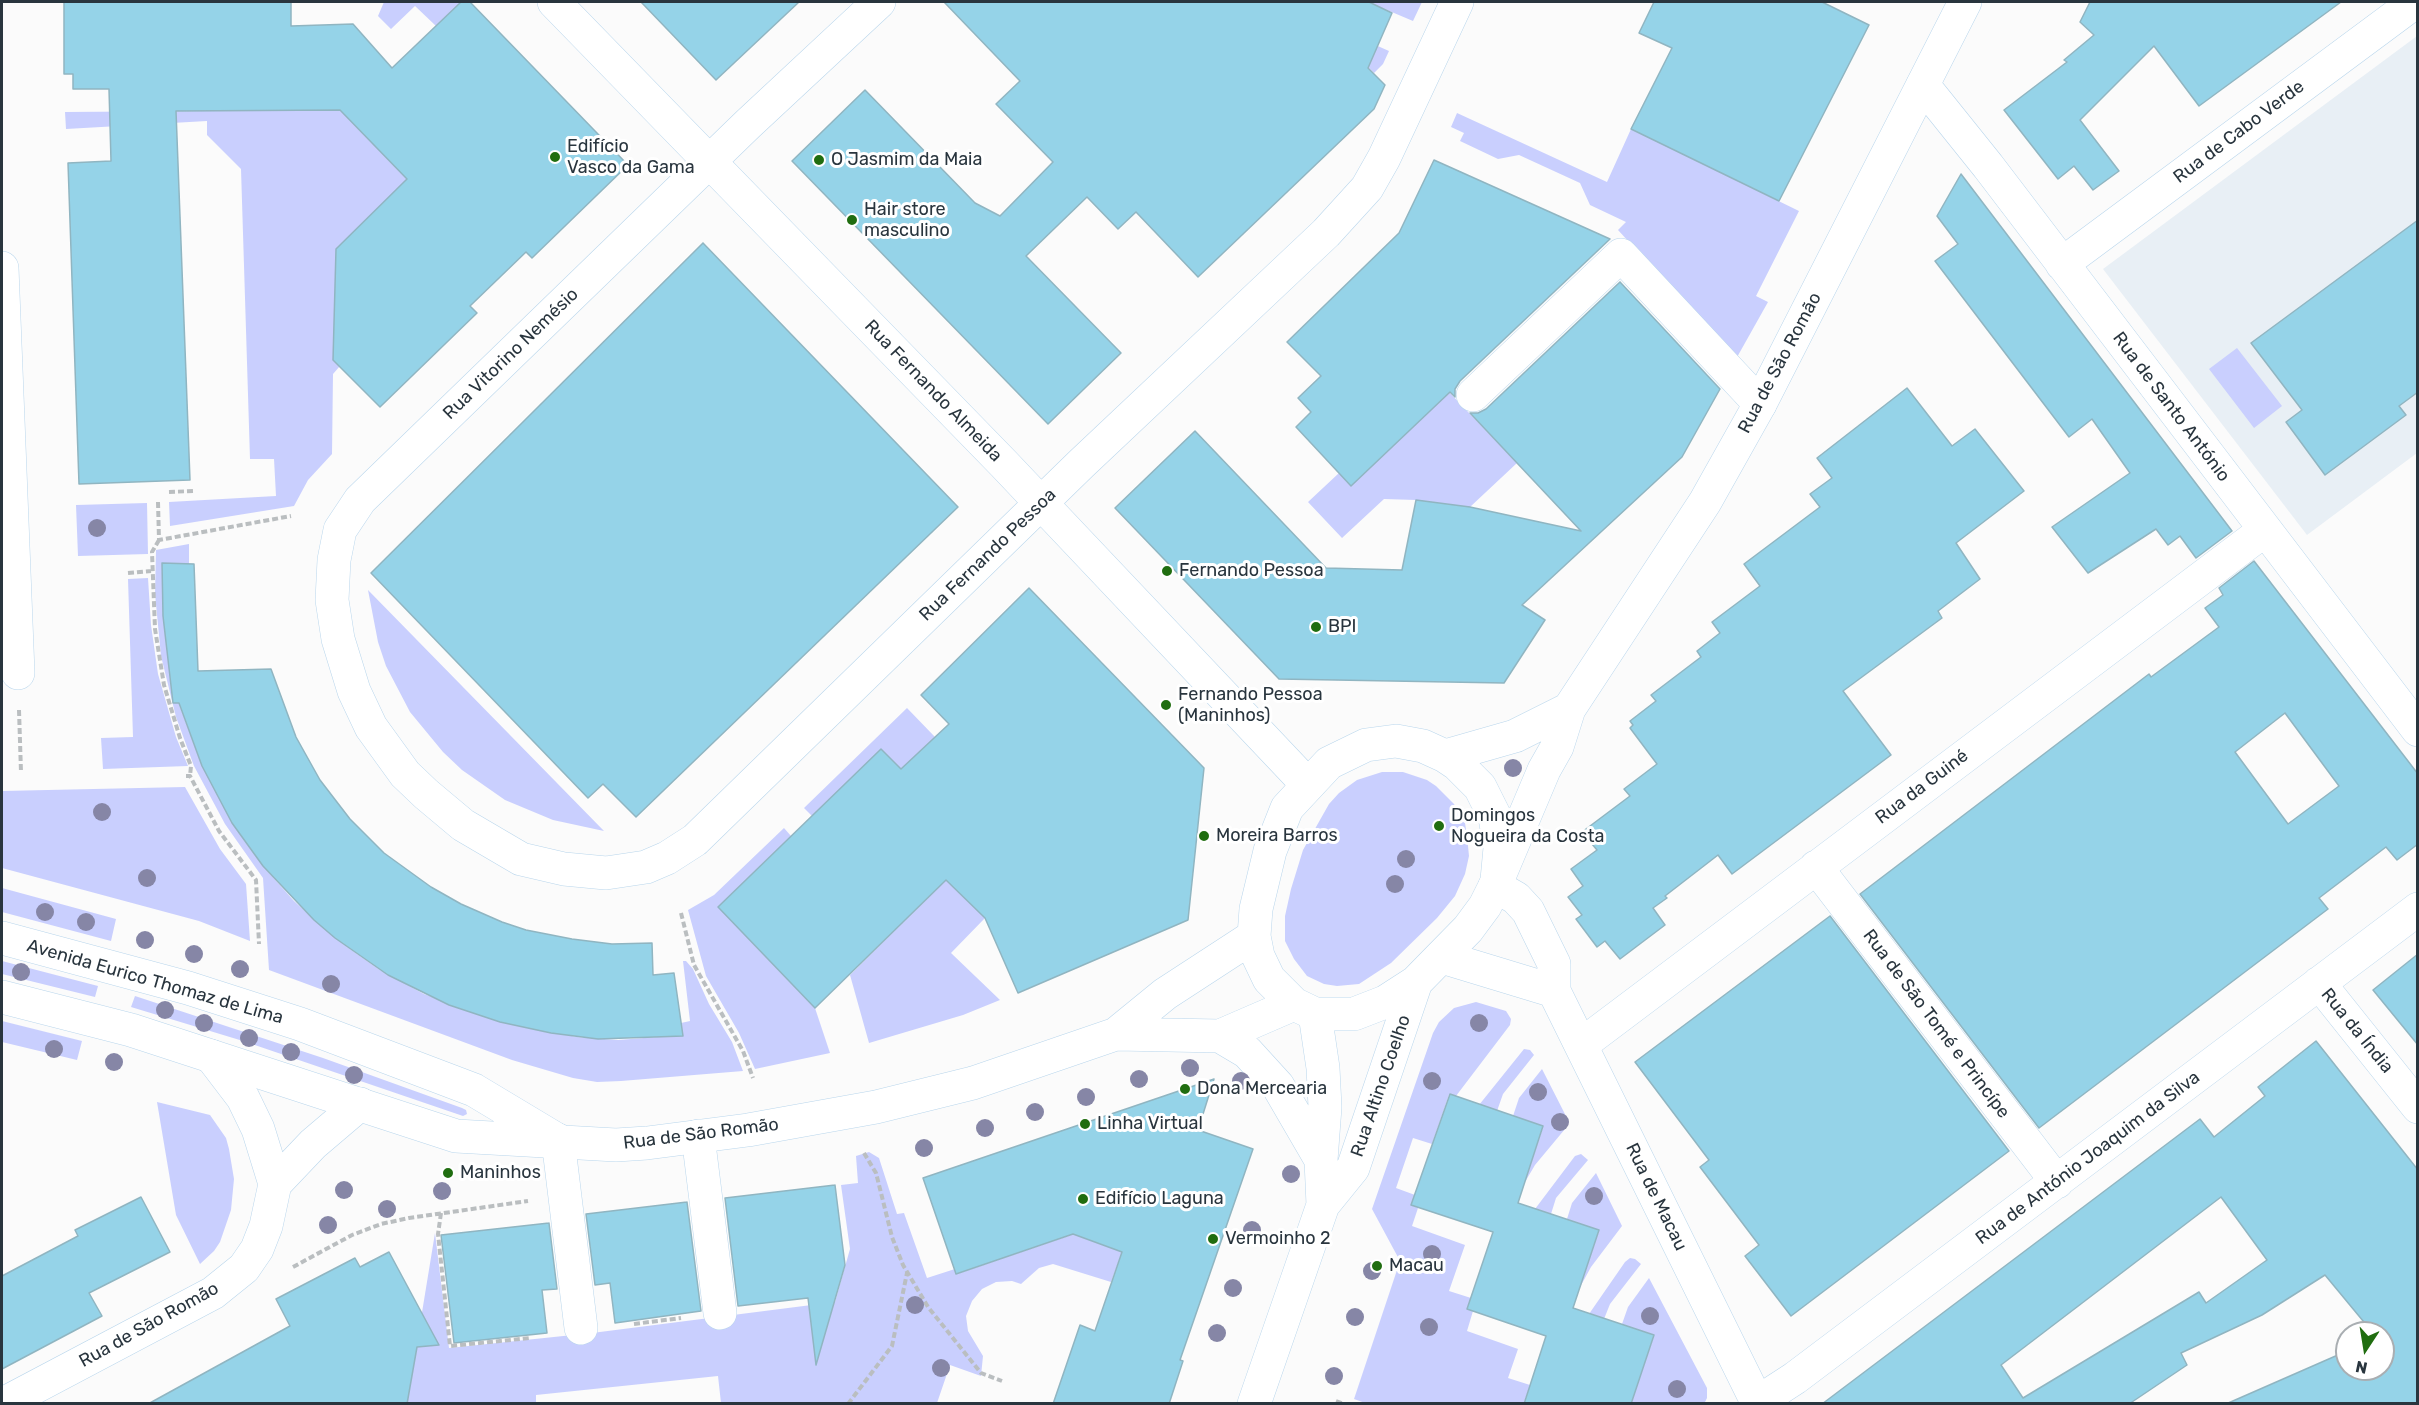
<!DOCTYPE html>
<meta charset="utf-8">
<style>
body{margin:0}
#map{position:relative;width:2419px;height:1405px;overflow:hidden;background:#fbfbfb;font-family:Rubik,sans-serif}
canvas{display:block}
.frame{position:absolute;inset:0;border:3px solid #29353e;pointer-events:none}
.north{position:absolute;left:2335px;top:1321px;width:60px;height:60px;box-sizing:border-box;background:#fff;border:2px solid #a9aeb2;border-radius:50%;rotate:192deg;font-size:16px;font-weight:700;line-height:24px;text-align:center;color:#29353e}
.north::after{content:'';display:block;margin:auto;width:21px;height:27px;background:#206d10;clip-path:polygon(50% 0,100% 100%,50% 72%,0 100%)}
</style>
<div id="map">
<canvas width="2419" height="1405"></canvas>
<div class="frame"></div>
<div class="north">N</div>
</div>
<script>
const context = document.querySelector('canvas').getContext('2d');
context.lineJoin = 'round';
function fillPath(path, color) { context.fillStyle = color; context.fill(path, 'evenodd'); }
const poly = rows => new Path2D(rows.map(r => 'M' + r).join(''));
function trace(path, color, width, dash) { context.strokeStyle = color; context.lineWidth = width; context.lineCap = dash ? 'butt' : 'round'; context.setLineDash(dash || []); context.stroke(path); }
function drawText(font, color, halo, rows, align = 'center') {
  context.font = font + ' Rubik,sans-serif'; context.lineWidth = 6; context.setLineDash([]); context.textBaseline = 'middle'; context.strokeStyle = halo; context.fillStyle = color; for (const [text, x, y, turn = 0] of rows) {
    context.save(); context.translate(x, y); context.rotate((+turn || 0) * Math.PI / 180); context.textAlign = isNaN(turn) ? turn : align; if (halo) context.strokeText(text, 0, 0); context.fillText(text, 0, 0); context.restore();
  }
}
const built = poly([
 [2417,36,2417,453,2307,535,2103,269]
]);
const green = poly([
 [384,2,461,2,436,26,415,6,391,29,378,16],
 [1368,2,1422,2,1413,21],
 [1328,24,1389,51,1383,64,1374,73,1328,27],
 [340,110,408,180,340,366,333,374,332,454,308,480,294,506,170,526,169,502,276,496,274,459,250,459,241,169,207,135,207,121,66,129,65,112],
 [1457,113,1607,182,1631,129,1799,211,1756,296,1768,302,1736,359,1618,230,1626,222,1590,205,1580,183,1519,155,1498,159,1460,141,1464,133,1451,127],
 [2237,348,2282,406,2254,428,2209,369],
 [1449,392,1517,463,1470,507,1416,500,1384,499,1342,538,1308,502,1339,473,1351,486],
 [147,503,148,554,78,556,76,505],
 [189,544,189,564,162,564,163,616,180,707,202,766,234,826,263,866,294,901,335,938,357,954,380,970,424,994,500,1022,577,1037,618,1040,683,1035,681,1023,690,1021,683,961,686,961,693,969,709,1004,732,1042,743,1071,621,1081,597,1082,573,1078,512,1060,269,970,263,878,225,824,194,766,176,717,161,656,155,594,156,550],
 [148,578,151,625,158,674,176,737,188,766,103,769,101,738,133,737,128,579],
 [368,590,604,831,553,820,505,800,462,770,443,752,410,712,386,666,378,642],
 [907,708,935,737,901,769,812,816,804,808],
 [1382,772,1403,772,1427,780,1436,786,1454,804,1465,823,1467,836,1469,856,1465,874,1455,896,1437,918,1391,963,1359,984,1337,986,1324,984,1307,976,1294,959,1285,941,1285,916,1291,889,1303,850,1329,804,1339,793,1357,780],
 [185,787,220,849,246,884,250,941,199,921,2,868,2,791],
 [784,828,791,836,718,907,815,1008,830,1053,755,1069,739,1033,706,976,688,910,714,895],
 [946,880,985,918,951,953,1000,1000,963,1015,869,1043,850,975],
 [2,888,116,919,111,941,2,912],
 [2,961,98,986,95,997,2,974],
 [135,996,323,1058,462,1108,466,1110,467,1114,463,1116,243,1041,131,1007],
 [1476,1002,1506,1011,1511,1019,1510,1025,1456,1096,1449,1095,1432,1144,1413,1138,1396,1188,1415,1195,1412,1205,1418,1208,1412,1226,1465,1245,1449,1291,1471,1298,1467,1309,1473,1311,1467,1331,1518,1349,1508,1378,1530,1385,1524,1403,1368,1404,1354,1399,1400,1261,1372,1209,1433,1033,1439,1022,1454,1008],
 [2,1021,82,1041,77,1060,2,1042],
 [1524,1049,1530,1050,1534,1055,1503,1094,1497,1111,1479,1105],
 [1542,1069,1568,1120,1565,1129,1535,1165,1525,1182,1543,1127,1513,1116,1519,1098],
 [157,1102,210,1115,226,1138,229,1149,234,1179,231,1210,220,1242,214,1251,200,1264,176,1215],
 [869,1152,879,1158,897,1214,904,1213,927,1278,955,1269,957,1274,1115,1220,1122,1252,1111,1282,1053,1264,1039,1268,1021,1284,1012,1281,996,1282,982,1289,972,1301,966,1316,968,1331,983,1356,981,1376,950,1365,937,1403,721,1403,718,1376,536,1395,536,1403,407,1404,435,1233,449,1348,592,1333,835,1302,850,1249,841,1185,858,1183,856,1156],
 [1581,1154,1588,1160,1556,1198,1551,1214,1535,1209,1575,1156],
 [1596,1173,1622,1226,1591,1267,1579,1289,1599,1231,1567,1219,1572,1203],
 [1630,1258,1635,1259,1641,1264,1610,1304,1604,1319,1589,1314,1625,1262],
 [1649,1278,1707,1388,1707,1398,1704,1404,1631,1403,1654,1336,1622,1324,1628,1307]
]);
const building = poly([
 [64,2,291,2,291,26,353,24,392,68,461,2,470,2,628,165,532,258,526,252,470,306,477,313,380,407,333,360,336,249,407,179,340,110,176,111,190,480,79,484,68,163,111,161,109,89,73,89,73,74,64,74,64,2],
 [641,2,799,2,716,80,641,2],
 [944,2,1369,2,1392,13,1368,68,1385,85,1374,109,1198,277,1136,212,1118,229,1087,197,1026,256,1121,353,1048,424,792,161,865,90,975,203,1000,216,1053,162,996,104,1020,81,944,2],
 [1654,2,1822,2,1869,25,1779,201,1631,129,1672,48,1639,33,1654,2],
 [2090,2,2341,2,2199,106,2154,46,2080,120,2119,171,2093,190,2074,166,2058,179,2004,110,2067,62,2064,60,2094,35,2080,22,2090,2],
 [1434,160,1610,239,1460,381,1455,389,1455,397,1450,392,1351,486,1296,427,1311,412,1298,398,1321,376,1287,342,1399,233,1434,160],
 [1961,174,2232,531,2196,558,2180,536,2168,545,2156,529,2088,573,2052,527,2130,473,2092,419,2069,437,1935,261,1958,244,1937,216,1961,174],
 [2418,220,2418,392,2399,406,2406,415,2325,475,2286,422,2302,410,2251,343,2418,220],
 [703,243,958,507,636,817,603,784,588,798,371,573,703,243],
 [1620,282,1720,389,1682,457,1522,605,1545,620,1504,683,1279,679,1115,508,1195,431,1326,568,1402,570,1416,500,1470,507,1581,531,1470,413,1478,413,1486,409,1620,282],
 [1907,388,1952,446,1975,429,2024,491,1956,543,1980,579,1938,611,1942,618,1843,691,1891,755,1732,874,1718,855,1665,896,1667,898,1653,908,1665,925,1620,959,1605,941,1597,947,1576,919,1582,915,1568,897,1583,886,1571,869,1597,850,1582,832,1630,796,1624,789,1657,764,1630,728,1633,725,1630,721,1656,701,1651,695,1701,657,1697,651,1720,633,1712,622,1760,586,1744,564,1820,507,1810,494,1832,478,1817,458,1907,388],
 [2254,561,2418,774,2418,844,2397,860,2386,847,2319,898,2328,909,2039,1128,1860,894,2149,674,2151,677,2219,627,2205,608,2223,595,2219,588,2254,561],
 [2285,713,2339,786,2288,824,2235,752,2285,713],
 [162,563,194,564,198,671,271,669,296,737,320,780,350,819,384,853,431,887,461,904,502,922,526,930,572,939,612,944,652,943,653,975,674,973,683,1036,598,1039,551,1033,500,1022,449,1005,388,975,335,938,314,920,263,866,232,823,202,766,179,703,173,703,163,616,162,563],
 [1029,588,1204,768,1188,920,1018,993,985,918,946,880,815,1008,718,907,881,749,901,769,949,724,921,695,1029,588],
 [1830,916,2009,1151,1791,1316,1745,1256,1759,1245,1700,1167,1709,1160,1635,1062,1830,916],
 [2418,954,2418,1045,2373,990,2418,954],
 [2316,1041,2418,1170,2418,1404,2226,1404,2347,1351,2347,1369,2383,1369,2383,1333,2373,1333,2325,1275,2262,1315,2181,1353,2187,1365,2129,1404,1822,1404,2200,1119,2214,1137,2265,1096,2258,1087,2316,1041],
 [2221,1197,2267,1260,2206,1303,2199,1292,2023,1398,2001,1365,2221,1197],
 [1214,1079,1198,1130,1253,1149,1180,1360,1183,1361,1169,1404,1053,1404,1080,1325,1095,1331,1122,1252,1073,1234,956,1274,923,1178,1214,1079],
 [1450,1094,1543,1126,1518,1203,1599,1230,1573,1308,1654,1335,1631,1404,1524,1404,1546,1336,1467,1309,1493,1232,1411,1205,1450,1094],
 [835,1185,845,1265,816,1365,808,1298,738,1306,725,1198,835,1185],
 [141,1197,170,1252,89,1293,102,1316,2,1369,2,1276,78,1236,75,1230,141,1197],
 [687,1202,701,1311,615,1323,610,1283,595,1285,586,1214,687,1202],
 [549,1223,557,1289,542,1290,547,1333,454,1343,441,1235,549,1223],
 [389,1252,439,1345,417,1347,407,1404,148,1404,290,1326,276,1299,355,1258,360,1267,389,1252]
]);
const path = poly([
 [169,492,193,491],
 [158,502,159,540,291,516],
 [159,540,152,552,155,629,164,685,180,738,191,766,190,776],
 [128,573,151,571],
 [19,710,21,772],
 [186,776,190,776,219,831,256,880,259,944],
 [681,913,694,965,743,1051,753,1078],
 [864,1153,876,1173,892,1237,903,1265,928,1307,981,1373,1002,1381],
 [441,1213,438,1234,450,1346,530,1338],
 [293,1267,352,1235,381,1224,409,1218,528,1201],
 [634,1324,681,1318],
 [1336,1401,1344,1404],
 [848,1404,892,1346,907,1273]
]);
const minor = poly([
 [554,2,1004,464,1307,784],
 [879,2,748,124,360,500,340,530,334,560,332,600,338,639,354,691,371,727,405,774,426,794,463,825,521,859,564,869,606,873,646,867,667,858,695,840,1081,464,1326,233,1367,188,1384,158,1457,2],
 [1923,85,1988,166,2418,730],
 [2062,264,2415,2],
 [2,268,18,673],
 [1473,395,1621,255,1760,404],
 [1816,867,2057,1182],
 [1495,886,1516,898,1528,911,1554,964,1554,991,1758,1404],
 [1442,957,1554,991],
 [2319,983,2418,1107],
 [1581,1045,2265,530],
 [698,1136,720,1313],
 [558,1140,581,1328],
 [275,1184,313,1144,360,1104],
 [3,1404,213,1293,244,1268,257,1249,266,1226,275,1184,258,1129,243,1098,211,1056],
 [1755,1404,1795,1378,2418,909]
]);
const major = poly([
 [1445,756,1515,736,1569,709],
 [1497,880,1500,848,1495,817,1480,787,1457,764,1445,756,1423,746,1396,741,1366,745,1329,763,1287,808,1270,851,1256,909,1254,936,1258,956,1269,979,1294,1004,1315,1014,1354,1014,1385,1002,1416,982,1468,929,1485,906,1495,886,1544,770,1557,747,1569,709,1705,502,1760,404,1965,2],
 [2,938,188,988,300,1024,474,1090,554,1138],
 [2,997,131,1030,456,1136,616,1145,647,1143,748,1130,876,1107,973,1083,1116,1034,1165,994,1254,936],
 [1315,1014,1323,1068,1325,1107,1321,1160,1323,1205],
 [1116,1034,1220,1036,1294,1004],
 [1220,1036,1247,1052,1278,1086,1321,1160],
 [1254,1404,1323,1205,1353,1168,1416,982]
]);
const trees = [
 [97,528],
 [1513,768],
 [102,812],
 [1406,859],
 [147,878],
 [1395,884],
 [45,912],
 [86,922],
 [145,940],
 [194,954],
 [240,969],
 [21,972],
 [331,984],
 [165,1010],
 [204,1023],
 [1479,1023],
 [249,1038],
 [54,1049],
 [291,1052],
 [114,1062],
 [1190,1068],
 [354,1075],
 [1139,1079],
 [1241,1081],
 [1432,1081],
 [1538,1092],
 [1086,1097],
 [1035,1112],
 [1560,1122],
 [985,1128],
 [924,1148],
 [1291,1174],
 [344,1190],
 [442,1191],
 [1594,1196],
 [387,1209],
 [328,1225],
 [1252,1230],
 [1432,1254],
 [1372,1271],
 [1233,1288],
 [915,1305],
 [1650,1316],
 [1355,1317],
 [1429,1327],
 [1217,1333],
 [941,1368],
 [1334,1376],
 [1677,1389]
];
const markers = [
 [555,157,6,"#206d10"],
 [819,160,6,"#206d10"],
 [852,220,6,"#206d10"],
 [1167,571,6,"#206d10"],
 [1316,627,6,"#206d10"],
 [1166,705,6,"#206d10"],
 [1439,826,6,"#206d10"],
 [1204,836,6,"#206d10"],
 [1185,1089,6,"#206d10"],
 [1085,1124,6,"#206d10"],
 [448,1173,6,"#206d10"],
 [1083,1199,6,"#206d10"],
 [1213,1239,6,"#206d10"],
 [1377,1266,6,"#206d10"]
];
const streetNames = [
 ["Rua de Cabo Verde",2239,132,-37],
 ["Rua Vitorino Nemésio",511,354,-44],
 ["Rua de São Romão",1780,363,-62],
 ["Rua Fernando Almeida",933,391,46],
 ["Rua de Santo António",2171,407,53],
 ["Rua Fernando Pessoa",988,555,-44],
 ["Rua da Guiné",1922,787,-37],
 ["Avenida Eurico Thomaz de Lima",155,982,16],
 ["Rua de São Tomé e Princípe",1936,1024,53],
 ["Rua da Índia",2357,1031,51],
 ["Rua Altino Coelho",1381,1086,-71],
 ["Rua de São Romão",701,1134,-7],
 ["Rua de António Joaquim da Silva",2088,1158,-37],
 ["Rua de Macau",1656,1197,64],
 ["Rua de São Romão",149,1325,-29]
];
const poiNames = [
 ["Edifício",567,147],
 ["Vasco da Gama",567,168],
 ["O Jasmim da Maia",831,160],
 ["Hair store",864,210],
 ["masculino",864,231],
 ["Fernando Pessoa",1179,571],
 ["BPI",1328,627],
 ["Fernando Pessoa",1178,695],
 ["(Maninhos)",1178,716],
 ["Domingos",1451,816],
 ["Nogueira da Costa",1451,837],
 ["Moreira Barros",1216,836],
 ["Dona Mercearia",1197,1089],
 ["Linha Virtual",1097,1124],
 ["Maninhos",460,1173],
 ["Edifício Laguna",1095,1199],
 ["Vermoinho 2",1225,1239],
 ["Macau",1389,1266]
];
fillPath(built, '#e8eff5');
fillPath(green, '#c9cffe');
fillPath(building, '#95d3e8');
trace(building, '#90b5c1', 1.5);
trace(minor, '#b9d6ec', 34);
trace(major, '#b9d6ec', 34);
trace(path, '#babec0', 4, [6, 3]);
trace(minor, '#fff', 33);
trace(major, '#fff', 33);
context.fillStyle = '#8686a6';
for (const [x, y] of trees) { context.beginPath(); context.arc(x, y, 9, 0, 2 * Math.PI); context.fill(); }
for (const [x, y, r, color] of markers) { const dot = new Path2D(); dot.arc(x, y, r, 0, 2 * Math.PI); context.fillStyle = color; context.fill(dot); trace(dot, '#fff', 2); }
drawText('18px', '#29353e', '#fff', streetNames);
drawText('18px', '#29353e', '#fff', poiNames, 'left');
</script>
